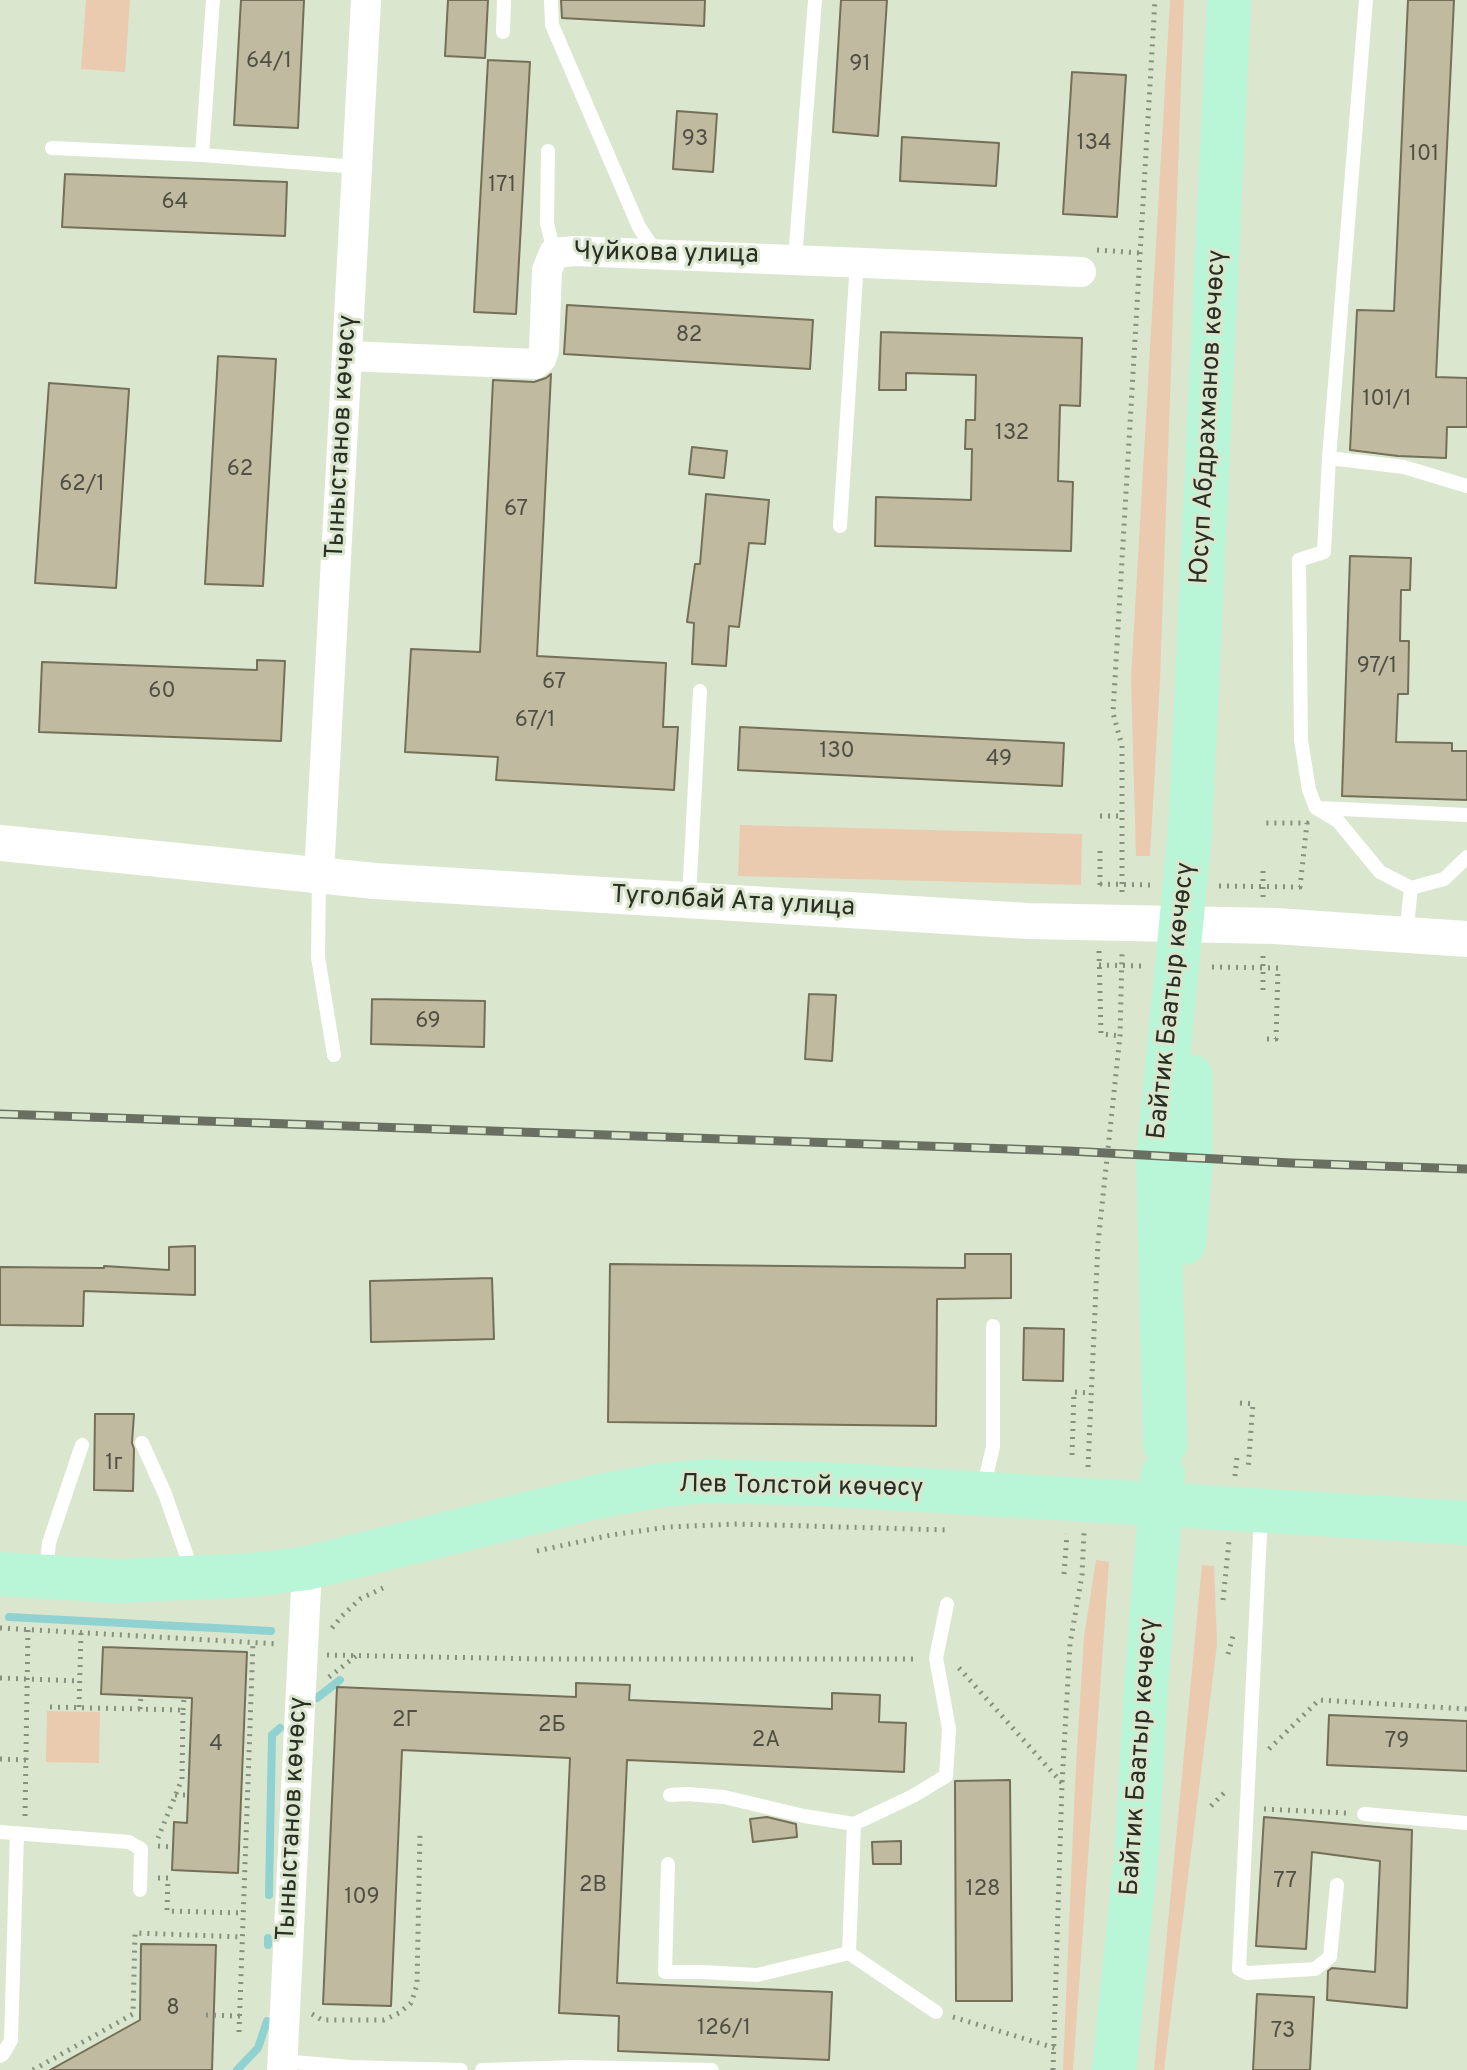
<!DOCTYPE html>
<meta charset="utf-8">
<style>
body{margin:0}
canvas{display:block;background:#dae6ce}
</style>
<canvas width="1467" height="2070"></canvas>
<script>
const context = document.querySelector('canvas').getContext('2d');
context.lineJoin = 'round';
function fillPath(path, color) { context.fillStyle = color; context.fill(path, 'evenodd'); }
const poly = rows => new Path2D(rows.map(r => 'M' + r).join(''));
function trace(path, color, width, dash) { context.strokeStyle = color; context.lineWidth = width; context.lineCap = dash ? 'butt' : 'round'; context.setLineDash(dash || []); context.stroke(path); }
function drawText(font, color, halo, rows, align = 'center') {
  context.font = font + ' Overpass,sans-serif'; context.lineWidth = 6; context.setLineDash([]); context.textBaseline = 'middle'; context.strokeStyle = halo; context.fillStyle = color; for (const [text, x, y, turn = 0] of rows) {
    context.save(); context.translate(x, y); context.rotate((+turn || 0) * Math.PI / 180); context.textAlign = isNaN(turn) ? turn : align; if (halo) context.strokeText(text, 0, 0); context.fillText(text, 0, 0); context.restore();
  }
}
const green = poly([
 [86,0,130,0,125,72,81,69],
 [1170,0,1184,0,1160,680,1150,856,1136,856,1131,679],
 [740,825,1082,834,1081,885,738,876],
 [1096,1560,1109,1562,1073,2070,1063,2070,1075,1784,1084,1637],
 [1202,1565,1214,1566,1217,1644,1164,2070,1154,2070],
 [47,1711,100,1712,99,1763,46,1762]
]);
const stream = poly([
 [9,1617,271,1631],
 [317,1698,340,1680],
 [269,1895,272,1735,280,1728],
 [268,1938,268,1945],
 [237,2070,258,2048,267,2021]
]);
const building = poly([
 [241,0,304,0,298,128,234,125,241,0],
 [448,0,488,0,485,58,445,56,448,0],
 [561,0,705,0,704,26,562,18,561,0],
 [841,0,887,0,878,136,833,132,841,0],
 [1408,0,1454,0,1436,377,1467,378,1467,427,1447,427,1446,458,1398,456,1350,450,1357,310,1394,311,1408,0],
 [488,60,530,62,516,314,474,312,488,60],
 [1072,72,1126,75,1117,217,1063,214,1072,72],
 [677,111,717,114,713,172,673,169,677,111],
 [902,137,999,143,996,186,900,181,902,137],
 [65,174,287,182,285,236,62,227,65,174],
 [567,305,813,320,810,369,564,354,567,305],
 [881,332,1082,338,1080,406,1060,405,1058,481,1073,482,1071,551,875,546,876,497,971,500,972,449,965,449,966,420,975,420,976,375,906,373,906,390,879,390,881,332],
 [218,356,276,359,263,586,205,584,218,356],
 [551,374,537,656,666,663,663,727,678,727,674,790,496,780,498,757,405,752,411,649,480,652,493,380,534,382,546,378,551,374],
 [49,383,129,389,116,588,35,583,49,383],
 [692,447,727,451,724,478,689,474,692,447],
 [706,494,769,500,765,544,749,543,739,627,729,626,726,666,692,664,694,623,687,622,695,564,700,564,706,494],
 [1350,556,1411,558,1410,590,1401,590,1400,641,1409,641,1408,694,1398,694,1396,742,1452,743,1452,751,1467,751,1467,800,1342,796,1350,556],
 [257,660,285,661,281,741,39,732,42,662,257,670,257,660],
 [740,727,1064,743,1062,786,738,770,740,727],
 [809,994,836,995,832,1061,805,1059,809,994],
 [372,999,485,1001,484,1047,371,1044,372,999],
 [195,1246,195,1295,84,1291,83,1326,0,1325,0,1267,104,1268,104,1266,169,1270,169,1247,195,1246],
 [965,1254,1011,1254,1011,1298,937,1299,936,1426,608,1422,610,1264,965,1268,965,1254],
 [492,1278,494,1339,371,1342,370,1281,492,1278],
 [1024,1328,1064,1329,1063,1381,1023,1380,1024,1328],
 [95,1414,134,1414,132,1443,134,1449,133,1491,94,1490,95,1414],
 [103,1647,247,1652,238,1873,172,1870,174,1822,187,1823,192,1698,101,1694,103,1647],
 [576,1683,630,1685,629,1700,832,1709,832,1693,880,1695,879,1722,906,1723,904,1772,627,1760,617,1983,832,1992,829,2060,618,2051,619,2016,559,2013,570,1758,402,1750,391,2006,323,2004,337,1687,576,1697,576,1683],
 [1329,1715,1467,1721,1467,1771,1327,1765,1329,1715],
 [1010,1780,1012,2001,956,2001,955,1781,1010,1780],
 [767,1817,796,1824,797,1837,753,1842,750,1819,767,1817],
 [1264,1817,1412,1830,1407,2008,1327,2000,1328,1971,1332,1968,1375,1972,1380,1861,1312,1852,1306,1949,1256,1946,1264,1817],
 [901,1841,901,1864,873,1864,872,1842,901,1841],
 [141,1944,216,1945,212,2070,50,2070,140,2020,141,1944],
 [1257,1994,1314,1997,1310,2070,1253,2070,1257,1994]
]);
const path = poly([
 [1097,250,1140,253],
 [1100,816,1122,816],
 [1263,871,1263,898],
 [1100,884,1153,885],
 [1100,885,1100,850],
 [1219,886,1300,887,1307,823,1266,823],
 [1122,892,1122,746,1113,713,1155,0],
 [1099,951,1101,1034,1120,1036],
 [1263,956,1263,995],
 [1099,965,1142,966],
 [1212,967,1278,968,1276,1039,1261,1039],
 [1240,1403,1253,1404,1248,1469],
 [1072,1455,1074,1392,1091,1393],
 [1088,1467,1098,1243,1120,1036,1122,954],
 [1235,1476,1237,1457],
 [537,1551,611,1535,668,1527,737,1524,948,1530],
 [1064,1574,1067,1534],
 [1223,1600,1229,1541],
 [0,1628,279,1644],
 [332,1628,342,1616,360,1599,383,1588],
 [1228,1654,1233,1636],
 [327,1655,541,1659,917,1659],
 [959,1668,1062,1783],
 [329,1677,356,1656],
 [0,1678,80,1681],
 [50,1707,183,1710,182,1779,158,1838],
 [79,1707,81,1632],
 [140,1709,141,1696],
 [183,1710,184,1698],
 [1269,1749,1319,1700,1467,1709],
 [0,1759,26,1760],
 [175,1795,188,1795],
 [1211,1806,1228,1789],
 [1264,1809,1346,1813],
 [25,1816,28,1629],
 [158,1846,173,1847],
 [158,1878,168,1878,167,1911,243,1913],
 [312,2014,322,2020,384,2020,399,2013,411,2003,417,1985,420,1833],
 [206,2015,240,2016],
 [953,2017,1055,2048],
 [239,2032,253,1643],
 [33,2070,133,2014,135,1933,243,1937],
 [1053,2070,1062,1784,1070,1644,1082,1575,1084,1533]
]);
const service = poly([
 [551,0,552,25,639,227,657,254],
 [503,32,504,0],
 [52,148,202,155,357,167],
 [548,151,547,223,554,253],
 [202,155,213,0],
 [795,259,815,0],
 [1329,458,1366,0],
 [840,526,857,262],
 [1320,808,1467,815],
 [319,877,318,957,334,1055],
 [1411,888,1444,879,1467,857],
 [689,898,700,691],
 [1406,935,1411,888,1380,872,1338,821,1316,808,1309,790,1301,740,1299,560,1324,552,1329,458,1404,467,1467,486],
 [142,1443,165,1494,192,1571],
 [983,1489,993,1447,993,1326],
 [1261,1514,1239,1969,1247,1973,1315,1969,1330,1957,1337,1885],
 [46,1571,49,1543,82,1445],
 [670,1795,687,1794,724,1797,804,1816,854,1824],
 [1364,1814,1467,1823],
 [0,1832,129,1842,141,1849,140,1890],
 [668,1864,665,1972,702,1972,757,1975,849,1953],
 [936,2012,849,1953,854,1824,913,1796,946,1776,949,1729,936,1658,947,1604],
 [0,2056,3,2054,11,2040,17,1833],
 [282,2061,350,2067,461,2070],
 [482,2070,574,2067,712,2070]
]);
const minor = poly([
 [348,356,535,364,541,359,544,350,547,270,554,253,575,251,1081,272],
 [319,875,366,0],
 [282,2070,307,1568]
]);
const tertiary = poly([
 [0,843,375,881,1028,921,1275,926,1467,939]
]);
const primary = poly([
 [1184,1243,1191,1161,1191,1076],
 [1165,1444,1158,1160,1190,833,1229,0],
 [0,1574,117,1581,252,1575,307,1568,600,1496,661,1485,708,1481,823,1484,1467,1523],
 [1114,2070,1137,1847,1146,1686,1163,1474]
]);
const rail = poly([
 [0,1114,1069,1151,1291,1163,1467,1169]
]);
const numberNames = [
 ["64/1",269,63],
 ["91",860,66],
 ["93",695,141],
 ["134",1094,145],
 ["101",1424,156],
 ["171",502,187],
 ["64",175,204],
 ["82",689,337],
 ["101/1",1387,401],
 ["132",1012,435],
 ["62",240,471],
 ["62/1",82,486],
 ["67",516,511],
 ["97/1",1377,668],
 ["67",554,684],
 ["60",162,693],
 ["67/1",535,722],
 ["130",837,753],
 ["49",999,761],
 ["69",428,1023],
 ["1г",114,1465],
 ["2Г",405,1722],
 ["2Б",552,1727],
 ["2А",766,1742],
 ["79",1397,1743],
 ["4",216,1746],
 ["77",1285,1883],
 ["2В",593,1887],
 ["128",983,1891],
 ["109",362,1899],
 ["8",173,2010],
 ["126/1",724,2030],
 ["73",1283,2033]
];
const streetNames = [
 ["Чуйкова улица",666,255,1],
 ["Юсуп Абдрахманов көчөсү",1210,417,-87],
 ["Тыныстанов көчөсү",343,437,-87],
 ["Туголбай Ата улица",733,903,3],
 ["Байтик Баатыр көчөсү",1173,1001,-84],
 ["Лев Толстой көчөсү",801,1488,1],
 ["Байтик Баатыр көчөсү",1141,1757,-86],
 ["Тыныстанов көчөсү",294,1819,-87]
];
fillPath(green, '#eacbaf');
trace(stream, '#8fd2d1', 8);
fillPath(building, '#c0baa1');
trace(building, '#746f57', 2);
trace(path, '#88907f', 5, [2, 6]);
trace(service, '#fff', 14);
trace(minor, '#fff', 30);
trace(tertiary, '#fff', 36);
trace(primary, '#b9f6d8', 44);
trace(rail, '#697061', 9);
trace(rail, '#dae6ce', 6, [18]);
drawText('22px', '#4f5043', null, numberNames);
drawText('26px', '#292d24', '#dae6ce', streetNames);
</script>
